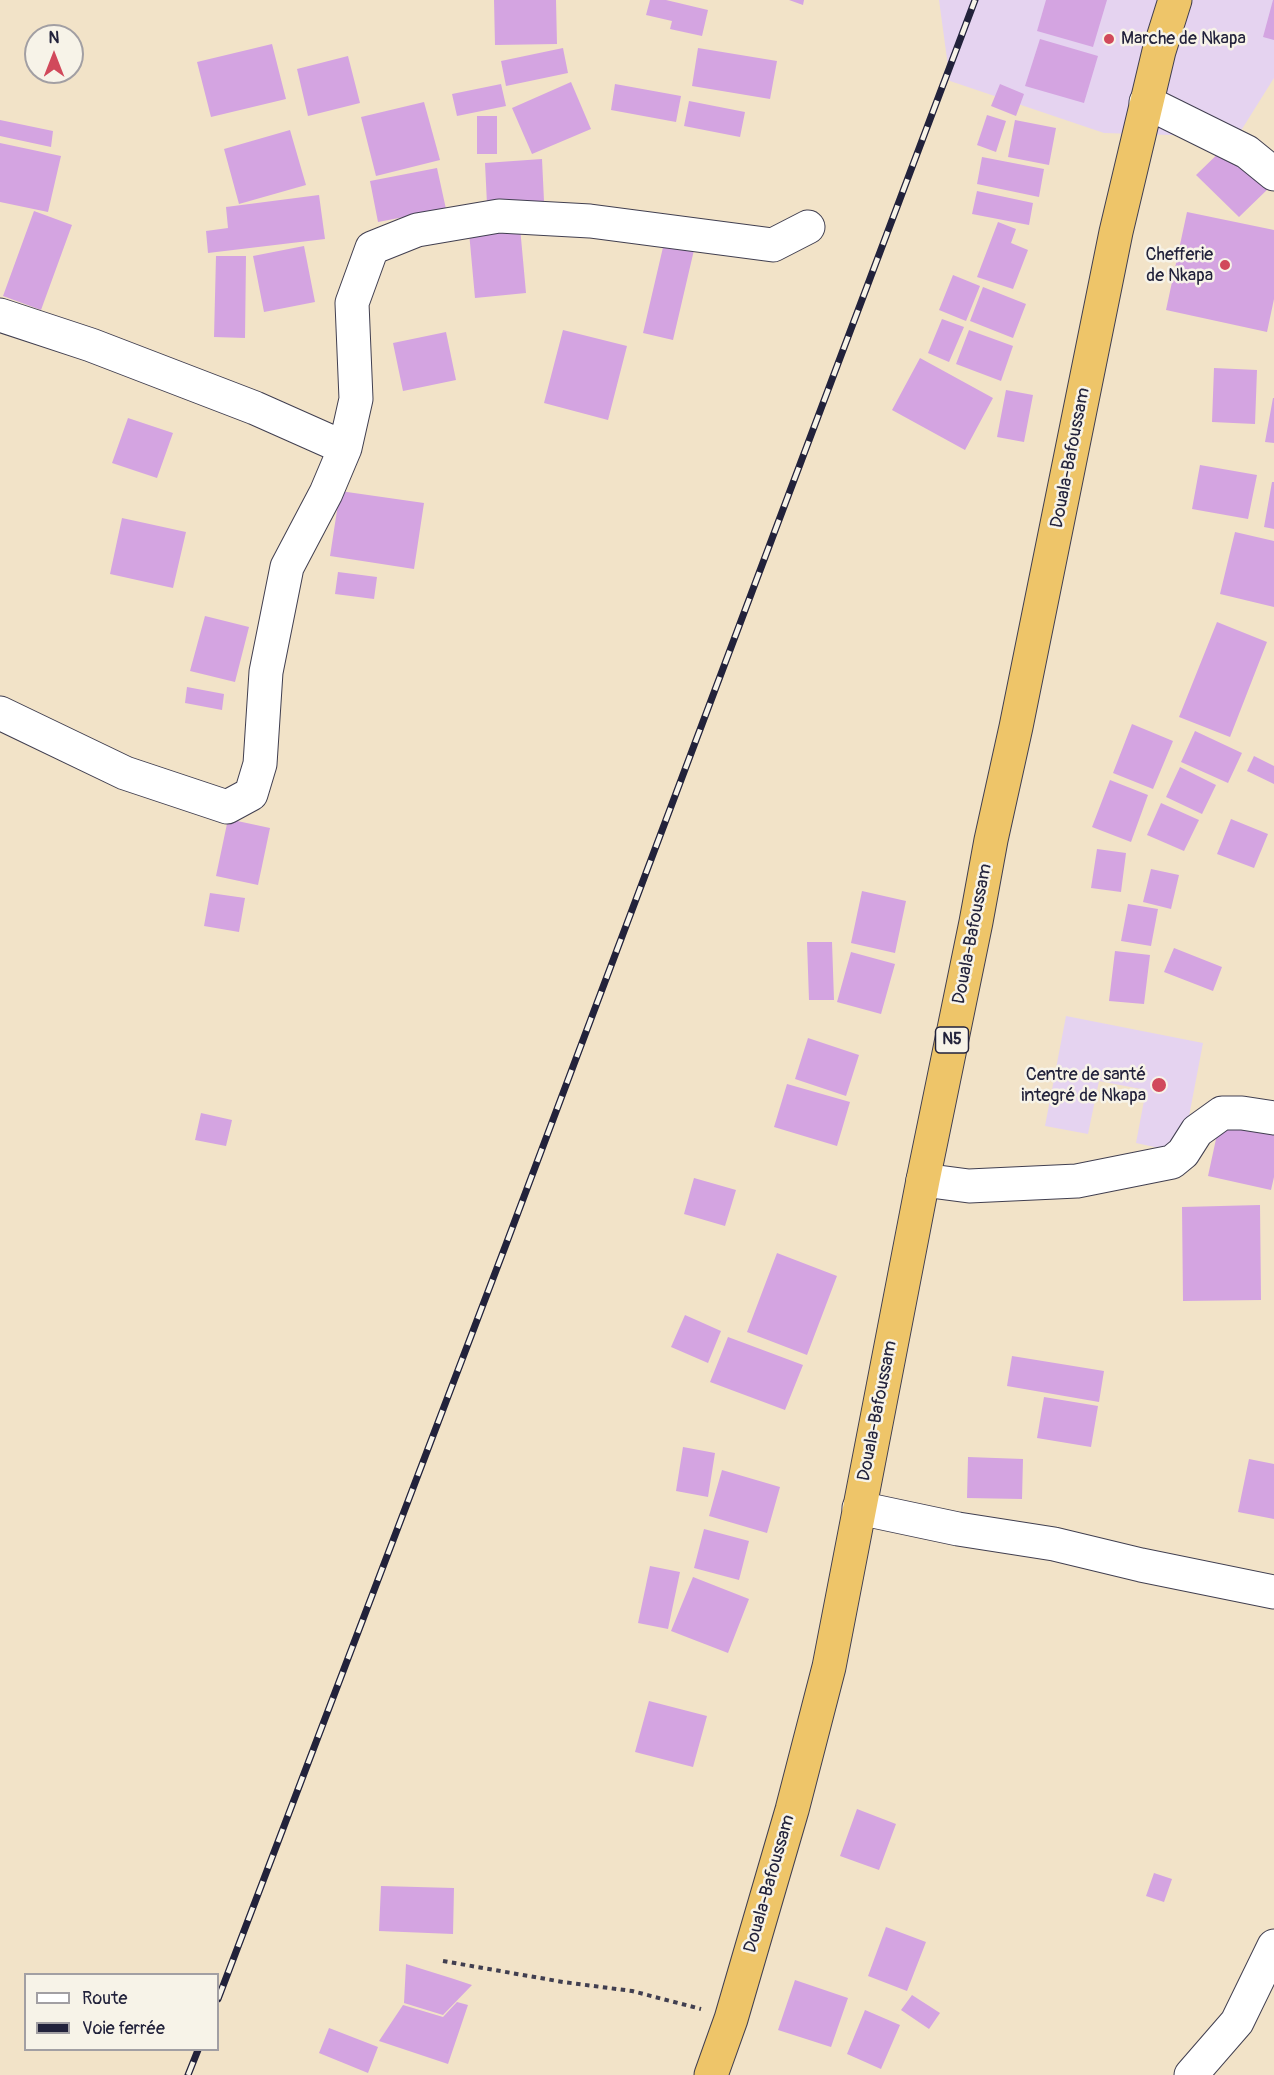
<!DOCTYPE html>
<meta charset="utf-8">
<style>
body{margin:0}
#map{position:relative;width:1274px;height:2075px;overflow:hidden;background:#f2e3c8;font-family:Pangolin,sans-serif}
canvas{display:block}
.legend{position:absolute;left:24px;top:1973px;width:195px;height:78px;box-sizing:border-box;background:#f7f3e8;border:2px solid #a29fa3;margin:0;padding:8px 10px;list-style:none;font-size:18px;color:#22223b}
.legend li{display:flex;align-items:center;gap:12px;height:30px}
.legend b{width:30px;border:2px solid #a29fa3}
.north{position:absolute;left:24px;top:24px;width:60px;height:60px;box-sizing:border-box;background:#f7f3e8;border:2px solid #a29fa3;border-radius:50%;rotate:0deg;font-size:16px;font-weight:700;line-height:24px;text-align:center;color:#22223b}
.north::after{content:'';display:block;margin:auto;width:21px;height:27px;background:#d1495b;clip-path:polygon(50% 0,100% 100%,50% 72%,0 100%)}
</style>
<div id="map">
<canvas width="1274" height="2075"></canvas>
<ul class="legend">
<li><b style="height:8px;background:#fff"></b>Route</li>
<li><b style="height:8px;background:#22223b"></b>Voie ferrée</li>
</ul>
<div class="north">N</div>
</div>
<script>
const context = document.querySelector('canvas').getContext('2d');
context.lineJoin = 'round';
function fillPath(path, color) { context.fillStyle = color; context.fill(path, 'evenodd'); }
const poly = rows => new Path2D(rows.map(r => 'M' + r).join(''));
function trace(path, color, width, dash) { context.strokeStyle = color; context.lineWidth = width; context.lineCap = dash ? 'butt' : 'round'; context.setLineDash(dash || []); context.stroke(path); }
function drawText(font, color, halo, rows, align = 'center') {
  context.font = font + ' Pangolin,sans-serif'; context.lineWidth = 5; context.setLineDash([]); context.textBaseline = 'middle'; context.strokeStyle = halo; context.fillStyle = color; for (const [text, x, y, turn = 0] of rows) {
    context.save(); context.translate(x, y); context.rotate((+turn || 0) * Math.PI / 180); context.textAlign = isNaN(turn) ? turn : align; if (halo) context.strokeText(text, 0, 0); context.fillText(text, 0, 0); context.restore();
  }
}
const built = poly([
 [939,0,1274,0,1274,78,1237,137,1104,133,950,81],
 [1066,1016,1203,1043,1182,1153,1136,1143,1146,1090,1099,1081,1088,1134,1045,1126]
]);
const building = poly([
 [494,0,556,0,557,44,495,45],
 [650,0,666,0,708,10,702,36,670,29,672,21,646,15],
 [789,0,804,0,803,5],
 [1046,0,1107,0,1093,47,1037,31],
 [1273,0,1274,0,1274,40,1263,37],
 [1040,39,1098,56,1084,103,1025,86],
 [272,44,286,99,211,117,197,62],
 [563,48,568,73,506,86,501,61],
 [698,48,777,61,770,99,692,86],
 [348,56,360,103,308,116,297,69],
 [571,82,591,129,532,154,512,108],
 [501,84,506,106,457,116,452,94],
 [615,84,681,96,676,122,611,110],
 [1000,84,1024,94,1016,116,991,106],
 [689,101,745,112,740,137,684,126],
 [424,102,440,160,376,176,361,117],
 [987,115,1006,121,996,152,977,145],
 [477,116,497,116,497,154,477,154],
 [0,120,53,131,51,147,0,136],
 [1015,120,1056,128,1049,165,1008,157],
 [290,130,306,185,239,204,224,149],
 [0,143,61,156,48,212,0,202],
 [1228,144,1270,187,1239,217,1196,175],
 [982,157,1044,169,1039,197,977,184],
 [542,159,544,201,487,204,485,163],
 [437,168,446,209,378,222,370,181],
 [977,191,1033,203,1029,225,972,214],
 [319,195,325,239,208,253,206,231,228,228,226,207],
 [34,211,72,225,41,310,3,296],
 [1187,212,1274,230,1274,299,1267,332,1166,310],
 [998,222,1016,229,1011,243,1028,250,1013,289,977,277],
 [520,227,526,293,475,298,469,232],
 [664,243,694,250,673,340,643,333],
 [304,246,315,302,264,312,253,256],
 [216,256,246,256,245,338,214,337],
 [953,275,980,286,966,321,939,310],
 [983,287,1026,304,1013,338,970,321],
 [942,319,964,327,949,362,928,353],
 [563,330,627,346,608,420,544,403],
 [969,330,1013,346,1001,381,956,364],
 [446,332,456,380,403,391,393,343],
 [920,358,993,398,965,450,892,410],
 [1214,368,1257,370,1255,424,1212,422],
 [1006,390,1033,395,1024,442,997,437],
 [1273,398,1274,398,1274,443,1265,442],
 [128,418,173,433,157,478,112,463],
 [1200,465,1257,475,1248,519,1192,509],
 [1272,482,1274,482,1274,529,1264,527],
 [340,491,424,503,414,569,330,556],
 [122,518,186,532,173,588,110,574],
 [1235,532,1274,541,1274,607,1220,594],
 [338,572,377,577,374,599,335,594],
 [205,616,249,627,235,682,190,671],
 [1217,622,1267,642,1230,737,1179,717],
 [187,687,224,694,222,710,185,703],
 [1132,724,1173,741,1153,789,1113,773],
 [1195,731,1242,753,1228,783,1181,762],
 [1254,756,1274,766,1274,784,1247,771],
 [1180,767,1216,785,1202,814,1166,797],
 [1110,780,1148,795,1131,842,1092,827],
 [1161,803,1199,820,1184,851,1147,835],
 [228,819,270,828,258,885,216,876],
 [1231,819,1268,834,1254,868,1217,854],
 [1097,849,1126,853,1121,892,1091,888],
 [1151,869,1179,875,1171,909,1143,902],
 [862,891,906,901,895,953,851,943],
 [210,893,245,898,239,932,204,926],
 [1128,904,1158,909,1151,946,1121,941],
 [807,942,832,942,834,1000,809,1000],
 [1174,948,1222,967,1213,991,1164,972],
 [1115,951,1150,955,1144,1004,1109,1001],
 [851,952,895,964,881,1014,837,1002],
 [808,1038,859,1055,846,1096,795,1079],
 [787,1084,850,1102,837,1146,774,1127],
 [201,1113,232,1120,226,1146,195,1140],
 [1221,1116,1274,1128,1274,1177,1271,1190,1208,1176],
 [694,1178,736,1190,725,1226,684,1214],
 [1260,1205,1261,1300,1183,1301,1182,1207],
 [777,1253,837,1276,807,1355,747,1332],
 [685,1315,721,1331,708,1363,671,1347],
 [728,1337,803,1365,785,1410,710,1382],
 [1012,1356,1104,1371,1099,1402,1007,1386],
 [1044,1397,1098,1406,1091,1447,1037,1438],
 [683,1447,715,1453,708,1497,676,1491],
 [968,1457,1023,1459,1022,1499,967,1498],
 [1249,1459,1274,1464,1274,1519,1238,1512],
 [722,1470,780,1487,767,1533,709,1516],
 [704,1529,749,1541,739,1580,694,1568],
 [650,1566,680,1572,668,1629,638,1623],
 [693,1577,749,1599,728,1653,671,1631],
 [649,1701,707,1716,693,1767,635,1752],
 [857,1809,896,1824,879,1870,840,1856],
 [1154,1873,1172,1879,1164,1902,1146,1896],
 [381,1886,454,1888,453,1934,379,1931],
 [886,1927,926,1942,907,1991,868,1976],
 [406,1964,454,1979,472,1985,443,2015,404,2003],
 [795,1980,848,1998,831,2047,778,2030],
 [912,1995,940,2013,929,2029,901,2010],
 [457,2002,468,2005,448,2064,379,2041,403,2005,443,2017],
 [865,2010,900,2025,881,2069,847,2054],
 [329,2028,378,2047,368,2073,319,2053]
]);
const path = poly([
 [443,1961,563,1982,632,1991,701,2009]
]);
const street = poly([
 [1146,102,1247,152,1274,174],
 [0,315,91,345,255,408,345,448,326,493,287,567,266,672,260,764,251,794,227,807,125,773,0,713],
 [345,448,356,399,352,303,372,248,417,230,499,216,590,221,773,245,808,227],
 [923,1180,969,1186,1077,1181,1172,1162,1183,1153,1197,1131,1222,1113,1242,1113,1274,1118],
 [859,1508,958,1529,1054,1544,1141,1565,1274,1592],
 [1191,2075,1237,2022,1274,1946]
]);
const highway = poly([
 [711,2075,731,2019,792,1810,829,1667,923,1180,976,922,991,840,1016,727,1116,232,1159,51,1175,0]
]);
const rail = poly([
 [218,1999,505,1247,975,0],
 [188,2075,198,2050]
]);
const markers = [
 [1109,39,6,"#d1495b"],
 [1225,265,6,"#d1495b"],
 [1159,1085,8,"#d1495b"]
];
const shields = [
 [952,1040,33]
];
const shieldNames = [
 ["N5",952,1040]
];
const poiNames = [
 ["Marche de Nkapa",1121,39,"left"],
 ["Chefferie",1213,255],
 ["de Nkapa",1213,276],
 ["Centre de santé",1146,1075],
 ["integré de Nkapa",1146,1096]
];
const streetNames = [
 ["Douala-Bafoussam",1071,458,-79],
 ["Douala-Bafoussam",973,934,-79],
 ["Douala-Bafoussam",878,1411,-79],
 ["Douala-Bafoussam",770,1884,-74]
];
fillPath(built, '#e5d3f0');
fillPath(building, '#d4a4e1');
trace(street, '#413f50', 35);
trace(highway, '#413f50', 35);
trace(path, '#413f50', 4, [4.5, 4.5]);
trace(street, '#fff', 33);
trace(highway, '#eec569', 33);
trace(rail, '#22223b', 7);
trace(rail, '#f7f3e8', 4.5, [14]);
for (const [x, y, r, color] of markers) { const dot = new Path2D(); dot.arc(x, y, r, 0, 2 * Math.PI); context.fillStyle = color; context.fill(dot); trace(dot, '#f7f3e8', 2); }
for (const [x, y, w] of shields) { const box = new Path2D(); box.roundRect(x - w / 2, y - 13, w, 26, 4.5); context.fillStyle = '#f7f3e8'; context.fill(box); trace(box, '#22223b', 1.5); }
drawText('bold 16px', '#22223b', null, shieldNames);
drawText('18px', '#22223b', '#f7f3e8', poiNames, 'right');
drawText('18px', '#22223b', '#f7f3e8', streetNames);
</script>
